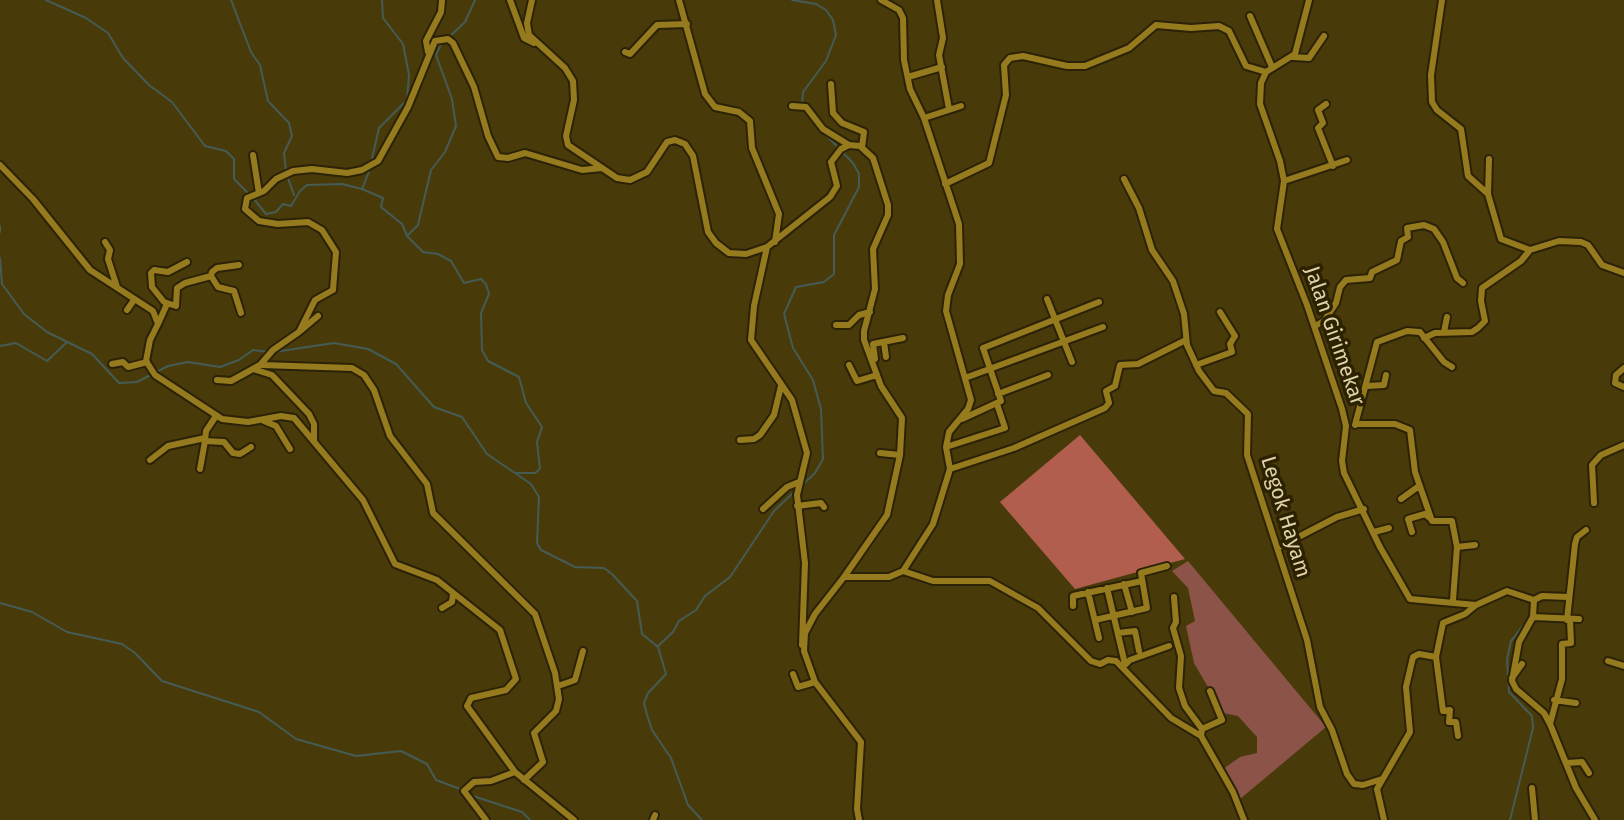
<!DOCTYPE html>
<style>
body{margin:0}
canvas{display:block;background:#493a0a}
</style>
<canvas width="1624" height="820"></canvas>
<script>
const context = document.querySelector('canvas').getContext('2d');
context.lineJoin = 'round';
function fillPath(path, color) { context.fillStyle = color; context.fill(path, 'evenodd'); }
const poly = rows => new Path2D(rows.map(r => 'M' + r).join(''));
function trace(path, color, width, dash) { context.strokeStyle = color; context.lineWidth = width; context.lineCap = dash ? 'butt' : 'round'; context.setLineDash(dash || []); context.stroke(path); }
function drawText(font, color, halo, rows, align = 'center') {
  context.font = font + ' "Fira Sans",sans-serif'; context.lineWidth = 7; context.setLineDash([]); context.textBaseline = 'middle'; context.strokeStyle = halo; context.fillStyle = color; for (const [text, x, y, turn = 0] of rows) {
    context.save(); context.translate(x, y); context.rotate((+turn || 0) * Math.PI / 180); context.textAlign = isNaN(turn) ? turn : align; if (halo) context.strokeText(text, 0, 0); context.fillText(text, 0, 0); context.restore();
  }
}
const green = poly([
 [1188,561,1326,727,1240,799,1223,769,1240,757,1257,753,1257,737,1238,716,1223,713,1194,663,1186,626,1195,621,1188,588,1172,571]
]);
const forest = poly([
 [1080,435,1185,559,1075,589,1000,502]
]);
const stream = poly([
 [46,0,86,18,108,33,123,58,149,85,172,102,205,146,226,151,234,159,234,179,249,194],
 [231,0,251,52,260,65,268,101,289,123,292,136,284,153,286,172],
 [792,0,816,4,826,10,833,20,836,35,826,61,803,92,802,104],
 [448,38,465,22,475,0],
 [804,109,815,124],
 [371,163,379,128,407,100,409,75,403,44,383,18,382,0],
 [288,178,294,195],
 [362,189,370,169],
 [253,198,266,214,276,212,283,204,291,206,300,191,307,185,342,184,362,189,383,198,381,207,402,224,407,236,423,252,438,254,451,261,464,283,481,279,486,284,489,294,481,313,482,350,488,361,519,377,526,403,542,427,537,442,540,469,535,473,517,473],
 [0,226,0,232],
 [407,236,418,225,431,170,445,152,456,126,452,99,436,55,441,44],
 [0,258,2,284,24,314,47,332,92,354,119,383,137,382,168,366,188,362,220,367,239,360,253,350,268,352],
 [0,346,16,343,47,361,66,343],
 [274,352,334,343,368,349,396,364,434,407,462,417,487,454,531,484,539,497,537,543,541,550,575,567,604,568,612,574,637,601,642,634,658,647,666,674,648,693,644,703,647,715,652,730,671,758,688,805,702,820],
 [800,487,815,473,823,459,821,409,813,380,793,348,784,314,796,287,824,282,834,274,834,235,859,187,859,174,853,163,824,133],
 [0,603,32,612,67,632,122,644,135,653,162,681,259,712,296,739,356,756,401,751,427,764,436,780,463,790],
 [658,646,673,632,679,621,696,610,705,596,730,577,774,511,796,490],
 [470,795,522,812,530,820],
 [1510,820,1533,728,1532,716,1509,692,1507,659,1511,641,1528,620,1531,609]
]);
const minor = poly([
 [510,0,524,38,534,43],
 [532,0,527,23,529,35,565,68,573,81,574,100,566,136,568,145,617,178,630,180,647,172,667,142,675,140,685,144,693,156,708,232,716,243,729,253,746,254,767,247,830,197,837,186,831,162,841,149,849,145,860,146,873,158,888,205,888,215,873,249,875,289,864,331,864,340,881,386,902,418,900,455,887,515,844,577,815,614,805,633,804,651,815,682,861,742,857,809,859,820],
 [679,0,705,94,715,107,739,112,750,121,752,148,779,214,775,242],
 [937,0,943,38,939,55,949,109],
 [1250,16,1272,67],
 [428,52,426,41,441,12,442,0],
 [625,52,630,54,657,25,687,24],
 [1293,57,1309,58,1324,36],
 [1266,72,1261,83,1260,104,1280,161,1284,181,1277,229,1307,305,1342,409,1346,426,1342,461,1344,473,1380,547,1410,599,1476,605,1507,591,1534,600,1533,617,1519,642,1512,681,1516,689,1544,713,1550,724,1576,788,1595,820],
 [908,77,942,67],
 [831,84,833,113,842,123,864,132,862,147],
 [1326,104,1318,110,1323,123,1318,128,1333,166],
 [792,106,806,107,823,129,849,145],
 [924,118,961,106],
 [253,155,259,193],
 [0,165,33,199,90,270,153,311,158,324,150,340,146,361,155,375,222,419,248,422,281,416,294,418,363,500,395,564,437,580,500,630,516,679,506,690,471,698,467,706,515,772,574,820],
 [1124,179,1139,208,1152,250,1173,281,1184,314,1187,345,1199,371,1214,391,1226,393,1248,414,1247,455,1307,640,1320,707,1332,730,1347,774,1354,784,1363,785,1382,779],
 [1284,181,1347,160],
 [945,184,989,163,1006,95,1004,65,1010,58,1023,56,1067,66,1085,66,1129,48,1156,25,1191,28,1219,26,1229,31,1246,66,1266,72,1295,54,1309,0],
 [1488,194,1489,159],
 [105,242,110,250,108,259,117,287],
 [767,247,754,306,751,340,792,400,807,453,797,495,805,563,802,645],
 [1530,250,1559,241,1581,242,1588,245,1602,265,1624,273],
 [187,262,168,272,154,270,151,273,152,287,164,302,176,306,177,288,185,283,211,276,218,287,234,291,241,313],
 [211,276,212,272,217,268,239,265],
 [1047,299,1072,362],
 [127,310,134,300],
 [158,324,167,304],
 [836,325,849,325,859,315,870,312],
 [1315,326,1324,321,1336,303,1340,287,1346,280,1370,278,1372,272,1397,260,1401,241,1408,237,1407,228,1424,225,1434,229,1443,242,1457,278,1463,283],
 [299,332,318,316],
 [1444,332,1447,317],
 [1424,338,1435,333,1472,332,1478,328,1485,321,1481,301,1482,288,1521,261,1530,250,1501,239,1488,194,1468,176,1461,129,1437,110,1432,102,1431,75,1442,0],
 [884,342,886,357],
 [875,359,873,344,903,338],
 [112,364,123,362,128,367,147,362],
 [262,365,352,368,364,375,374,390,390,436,427,484,433,513,535,614,555,673,559,699,556,711,534,733,543,762,524,780],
 [849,365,857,381,877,375],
 [1196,365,1232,352,1230,344,1235,336,1220,312],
 [1624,368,1616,375,1615,383,1624,387],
 [253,369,272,375,309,414,314,424,314,441],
 [965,378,1103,327],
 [217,380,231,381,260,365,273,350,299,332,315,300,333,290,336,252,322,230,308,222,278,224,259,221,245,209,247,198,264,191,276,179,293,171,312,169,347,173,362,170,378,161,408,107,435,41,448,39,453,43,474,87,488,136,498,157,508,158,525,153,582,170,602,168],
 [1367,386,1384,385,1386,375],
 [998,394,1048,375],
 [216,416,206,431,205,441,224,442,233,453,240,454,251,447],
 [962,419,1001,401,983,348,1099,302],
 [264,421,276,426,290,449],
 [1357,424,1395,424,1410,430,1415,472,1432,521,1452,521,1457,547,1475,545],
 [1355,425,1377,342,1407,331,1420,332,1444,362,1452,367],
 [740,440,754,439,760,435,774,415,781,386],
 [946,447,1005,428,997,404],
 [880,453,900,455],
 [150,460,168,446,205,438],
 [200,469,205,441],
 [950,469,1014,448,1105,408,1109,403,1106,391,1115,386,1120,365,1138,364,1186,340],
 [1401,499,1419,486],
 [1594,503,1592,465,1601,455,1624,445],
 [797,506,821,503,824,507],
 [763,509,787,487,799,482],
 [1374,532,1389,528],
 [1412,532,1408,519,1425,514,1431,519],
 [1279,547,1337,517,1364,509],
 [903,571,933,581,990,581,1038,608,1091,661,1100,664,1108,660,1116,661,1171,718,1201,736,1233,792,1244,820],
 [844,577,889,577,903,571,933,524,950,469,946,447,949,432,968,409,971,400,946,311,948,295,960,264,959,224,924,118,910,89,904,60,903,18,899,10,881,0],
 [1124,584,1132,612],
 [1107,588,1125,664],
 [1088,592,1099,638],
 [1174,597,1176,622,1173,628,1181,656,1179,688,1185,706,1202,729,1201,736],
 [1453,600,1457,547],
 [1534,600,1542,596,1568,597],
 [1073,606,1073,596,1142,581],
 [442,608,452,602,453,594],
 [1533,617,1579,619],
 [1095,620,1147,608,1141,573,1167,566],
 [1567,620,1575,544,1577,537,1586,530],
 [1118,633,1135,631,1139,651],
 [1436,657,1443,711,1450,710,1449,722,1456,722,1458,736],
 [1608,661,1624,666],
 [1123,667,1130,660,1169,646],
 [793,674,798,687,815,682],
 [1512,678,1522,664],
 [558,686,575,680,583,651],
 [1554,700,1576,703],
 [1550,724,1562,679,1562,644,1571,643,1570,620],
 [1202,729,1222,720,1210,691],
 [1566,763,1582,762,1589,773],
 [1532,788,1535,820],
 [486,820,464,791,474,782,491,781,515,772],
 [653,820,655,815],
 [1384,820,1377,789,1410,732,1406,687,1413,657,1419,654,1436,657,1443,623,1465,614,1476,605]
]);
const streetNames = [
 ["Jalan Girimekar",1334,336,71],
 ["Legok Hayam",1285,517,73]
];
fillPath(green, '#8c5348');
fillPath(forest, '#b15e4f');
trace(stream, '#445c55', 2);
trace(minor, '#2b2207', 10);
trace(minor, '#957a1e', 6);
drawText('21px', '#dfd2aa', '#2d2200', streetNames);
</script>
